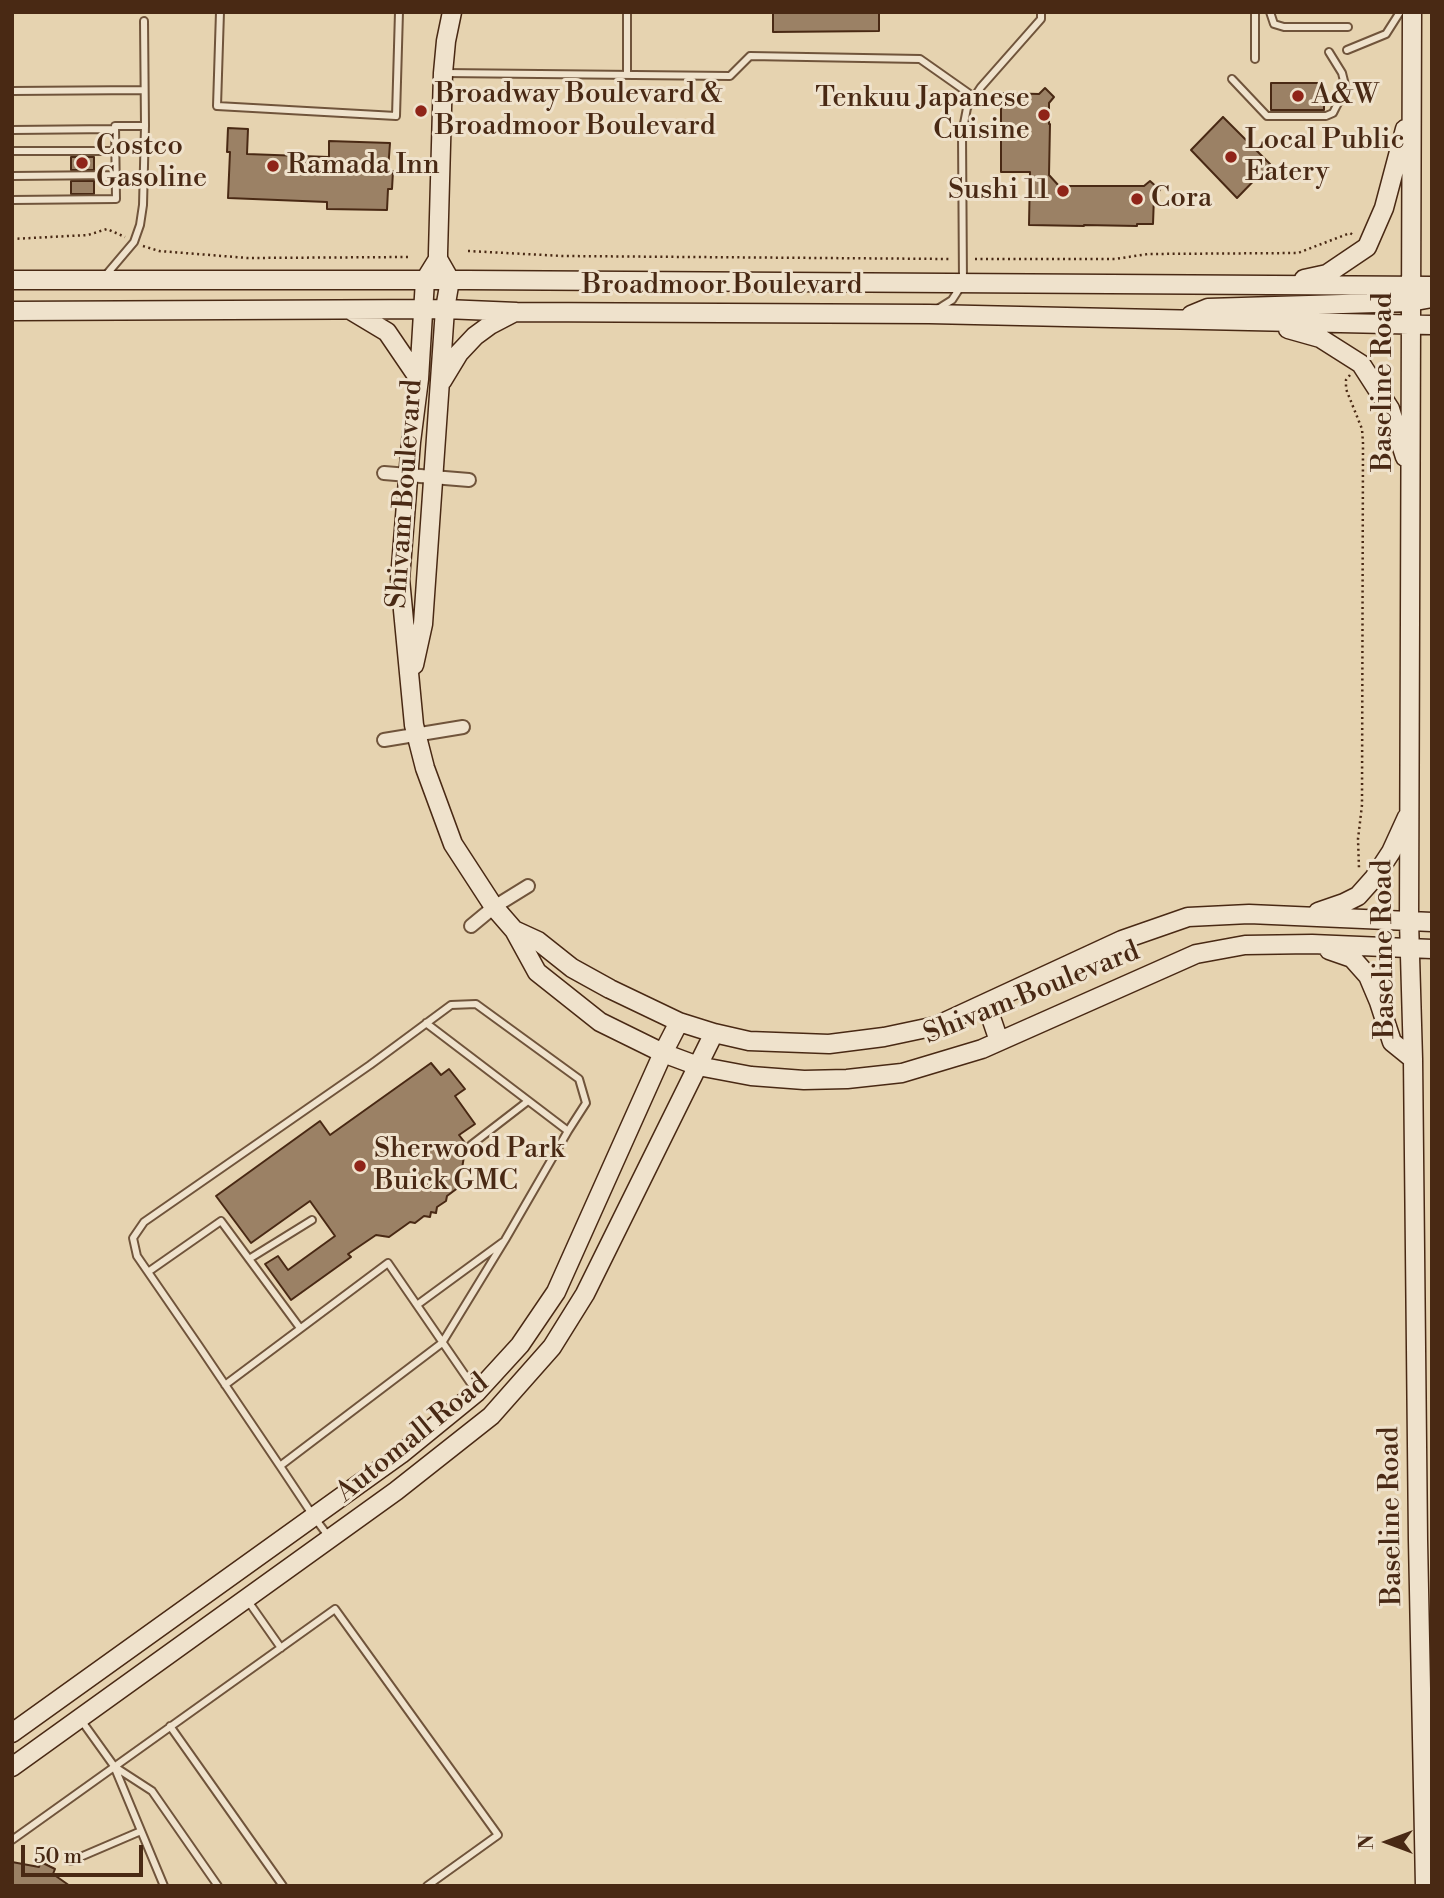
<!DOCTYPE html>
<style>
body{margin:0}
#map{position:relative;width:1444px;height:1898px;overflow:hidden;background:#e6d3b0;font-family:"Libre Bodoni",serif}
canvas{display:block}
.frame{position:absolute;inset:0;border:14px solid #492914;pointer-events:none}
.north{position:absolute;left:1353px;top:1807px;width:70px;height:70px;-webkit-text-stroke:5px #efe2cc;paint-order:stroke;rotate:270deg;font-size:19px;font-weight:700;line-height:28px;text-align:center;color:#492914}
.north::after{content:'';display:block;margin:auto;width:24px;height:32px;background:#492914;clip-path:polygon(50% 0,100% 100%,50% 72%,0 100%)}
.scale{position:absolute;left:21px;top:1845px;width:122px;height:32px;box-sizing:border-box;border:4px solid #492914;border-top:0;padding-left:9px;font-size:21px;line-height:24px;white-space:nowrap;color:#492914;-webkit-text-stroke:5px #efe2cc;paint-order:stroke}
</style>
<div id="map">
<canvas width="1444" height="1898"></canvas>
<div class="frame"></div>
<div class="north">N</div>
<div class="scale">50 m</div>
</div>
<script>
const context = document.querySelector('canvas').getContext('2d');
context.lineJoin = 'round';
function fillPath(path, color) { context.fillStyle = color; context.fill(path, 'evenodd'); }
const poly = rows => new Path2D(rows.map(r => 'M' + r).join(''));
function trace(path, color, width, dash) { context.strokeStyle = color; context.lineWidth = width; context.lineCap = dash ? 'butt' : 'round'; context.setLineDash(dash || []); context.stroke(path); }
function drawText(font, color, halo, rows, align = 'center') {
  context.font = font + ' "Libre Bodoni",serif'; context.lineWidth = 6; context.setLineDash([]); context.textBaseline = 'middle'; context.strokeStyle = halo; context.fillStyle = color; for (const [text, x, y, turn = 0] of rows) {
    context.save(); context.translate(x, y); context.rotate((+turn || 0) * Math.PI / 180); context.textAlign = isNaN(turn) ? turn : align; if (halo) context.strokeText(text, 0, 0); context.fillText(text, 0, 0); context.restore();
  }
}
const building = poly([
 [773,12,879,12,879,31,773,32,773,12],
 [1271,83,1324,83,1324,110,1271,110,1271,83],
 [1045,88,1054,97,1049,103,1049,124,1050,124,1049,175,1059,186,1144,186,1150,181,1160,190,1154,196,1153,224,1137,224,1137,226,1084,225,1084,226,1029,225,1030,172,1001,172,1001,93,1039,94,1045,88],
 [1223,117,1270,164,1237,198,1191,150,1223,117],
 [228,128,248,129,247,154,329,157,329,141,390,143,388,171,393,171,392,189,388,189,387,210,327,209,327,202,228,198,230,152,227,152,228,128],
 [71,157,94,157,94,170,71,170,71,157],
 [71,181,94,181,94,194,71,194,71,181],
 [431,1063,441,1075,449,1069,465,1089,455,1096,475,1124,459,1135,466,1144,459,1187,447,1196,446,1201,437,1207,436,1213,431,1212,430,1217,424,1216,415,1223,410,1222,389,1237,376,1235,348,1254,351,1257,291,1300,265,1264,278,1256,288,1270,335,1236,310,1201,251,1243,216,1196,320,1121,330,1135,431,1063],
 [12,1862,39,1867,41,1862,55,1869,53,1874,70,1886,12,1886,12,1862]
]);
const path = poly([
 [12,239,88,235,107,229,125,237],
 [143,246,159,251,248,258,408,257],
 [468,251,563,256,951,259],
 [975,259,1115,259,1148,254,1298,253,1350,233,1355,236],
 [1350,375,1346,380,1346,389,1362,429,1363,443,1362,805,1358,839,1359,868],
 [1381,897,1390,897]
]);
const lane = poly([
 [220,12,217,106,396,116,399,12],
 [1255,12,1255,59],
 [1270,12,1274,24,1284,27,1348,27],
 [1347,50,1386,34,1400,12],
 [444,73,730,76,750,56,920,59,974,97],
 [627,75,627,12],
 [1232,79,1267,116,1326,116,1333,113,1336,107,1343,94,1345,85,1342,73,1329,52],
 [12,91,144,90],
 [12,130,115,129],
 [12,151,116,151],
 [12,176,116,175],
 [12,200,116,199,115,126,145,126],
 [106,275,134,242,140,225,143,205,145,126,144,21],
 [936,310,952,300,963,283,962,134,967,108,981,87,1041,19,1041,12],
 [426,1023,568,1131],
 [471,1145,528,1101],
 [249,1259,312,1220],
 [148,1272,221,1221,300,1328],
 [417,1305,503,1242],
 [225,1385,388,1263,476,1391],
 [280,1466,442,1343,505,1240,568,1131,586,1103,579,1079,476,1004,451,1005,370,1065,144,1222,133,1238,137,1256,199,1346,280,1466,314,1517,329,1537],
 [248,1601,281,1648],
 [81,1720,114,1766,164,1886],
 [170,1726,283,1886],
 [115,1767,152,1791,218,1886],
 [12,1840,335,1609,498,1835,427,1886],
 [71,1861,141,1831]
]);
const street = poly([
 [384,473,469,480],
 [384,740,463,727],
 [471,926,494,907,528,886]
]);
const secondary = poly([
 [1412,12,1409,921,1413,1059,1418,1540,1425,1886],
 [438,259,425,280,419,379,411,442,400,579,414,725,425,768,453,844,494,907,514,930,537,972,600,1022,663,1053,698,1066,751,1076,804,1080,847,1079,902,1073,982,1049,1196,954,1245,945,1312,944,1432,949],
 [1304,279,1327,274,1367,247,1384,208,1405,129],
 [12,280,466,280,1432,286],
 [12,311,445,309,517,312,929,314,1432,325],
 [352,311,387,332,419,379],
 [1191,315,1208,308,1410,302,1432,298],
 [1288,329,1320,338,1361,364,1390,409,1405,457],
 [442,381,459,353,475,336,490,325,513,313],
 [414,665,423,624,445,309,450,280,438,259,438,253,443,73,446,41,452,12],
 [1318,912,1344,903,1358,896,1374,878,1391,852,1407,817],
 [514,930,538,941,572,968,610,989,679,1022,714,1033,749,1041,829,1044,884,1037,936,1026,1122,940,1188,917,1249,914,1432,922],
 [1329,950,1352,958,1368,976,1379,1002,1392,1042,1413,1059],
 [986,1003,999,1041],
 [12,1733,401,1454,477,1392,520,1345,556,1292,663,1053,679,1022],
 [12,1767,396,1491,491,1416,552,1347,585,1294,714,1033]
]);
const markers = [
 [1298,96,7,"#8f2418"],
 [421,111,7,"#8f2418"],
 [1044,115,7,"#8f2418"],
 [1231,157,7,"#8f2418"],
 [82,163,7,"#8f2418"],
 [273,166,7,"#8f2418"],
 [1063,191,7,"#8f2418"],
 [1137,199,7,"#8f2418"],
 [360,1166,7,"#8f2418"]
];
const poiNames = [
 ["Broadway Boulevard &",435,95],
 ["Broadmoor Boulevard",435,127],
 ["A&W",1312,96],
 ["Tenkuu Japanese",1030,99,"right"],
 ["Cuisine",1030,131,"right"],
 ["Local Public",1245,141],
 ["Eatery",1245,173],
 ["Costco",96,147],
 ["Gasoline",96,179],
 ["Ramada Inn",287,166],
 ["Sushi 11",1049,191,"right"],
 ["Cora",1151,199],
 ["Sherwood Park",374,1150],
 ["Buick GMC",374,1182]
];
const streetNames = [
 ["Broadmoor Boulevard",722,286],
 ["Baseline Road",1384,382,-90],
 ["Shivam Boulevard",406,494,-86],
 ["Baseline Road",1385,949,-91],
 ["Shivam Boulevard",1032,994,-22],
 ["Automall Road",413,1439,-39],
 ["Baseline Road",1392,1516,-91]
];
fillPath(building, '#9b8165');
trace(building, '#492914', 2);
trace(lane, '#70543b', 10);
trace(street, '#70543b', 16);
trace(secondary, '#492914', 21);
trace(path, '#492914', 2.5, [2, 3.5]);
trace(lane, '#efe2cc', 6);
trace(street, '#efe2cc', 12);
trace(secondary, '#efe2cc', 18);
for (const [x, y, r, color] of markers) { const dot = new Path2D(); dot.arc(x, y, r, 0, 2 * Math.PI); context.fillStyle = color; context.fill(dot); trace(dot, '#efe2cc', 2.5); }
drawText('28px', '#492914', '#efe2cc', poiNames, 'left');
drawText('28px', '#492914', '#efe2cc', streetNames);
</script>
